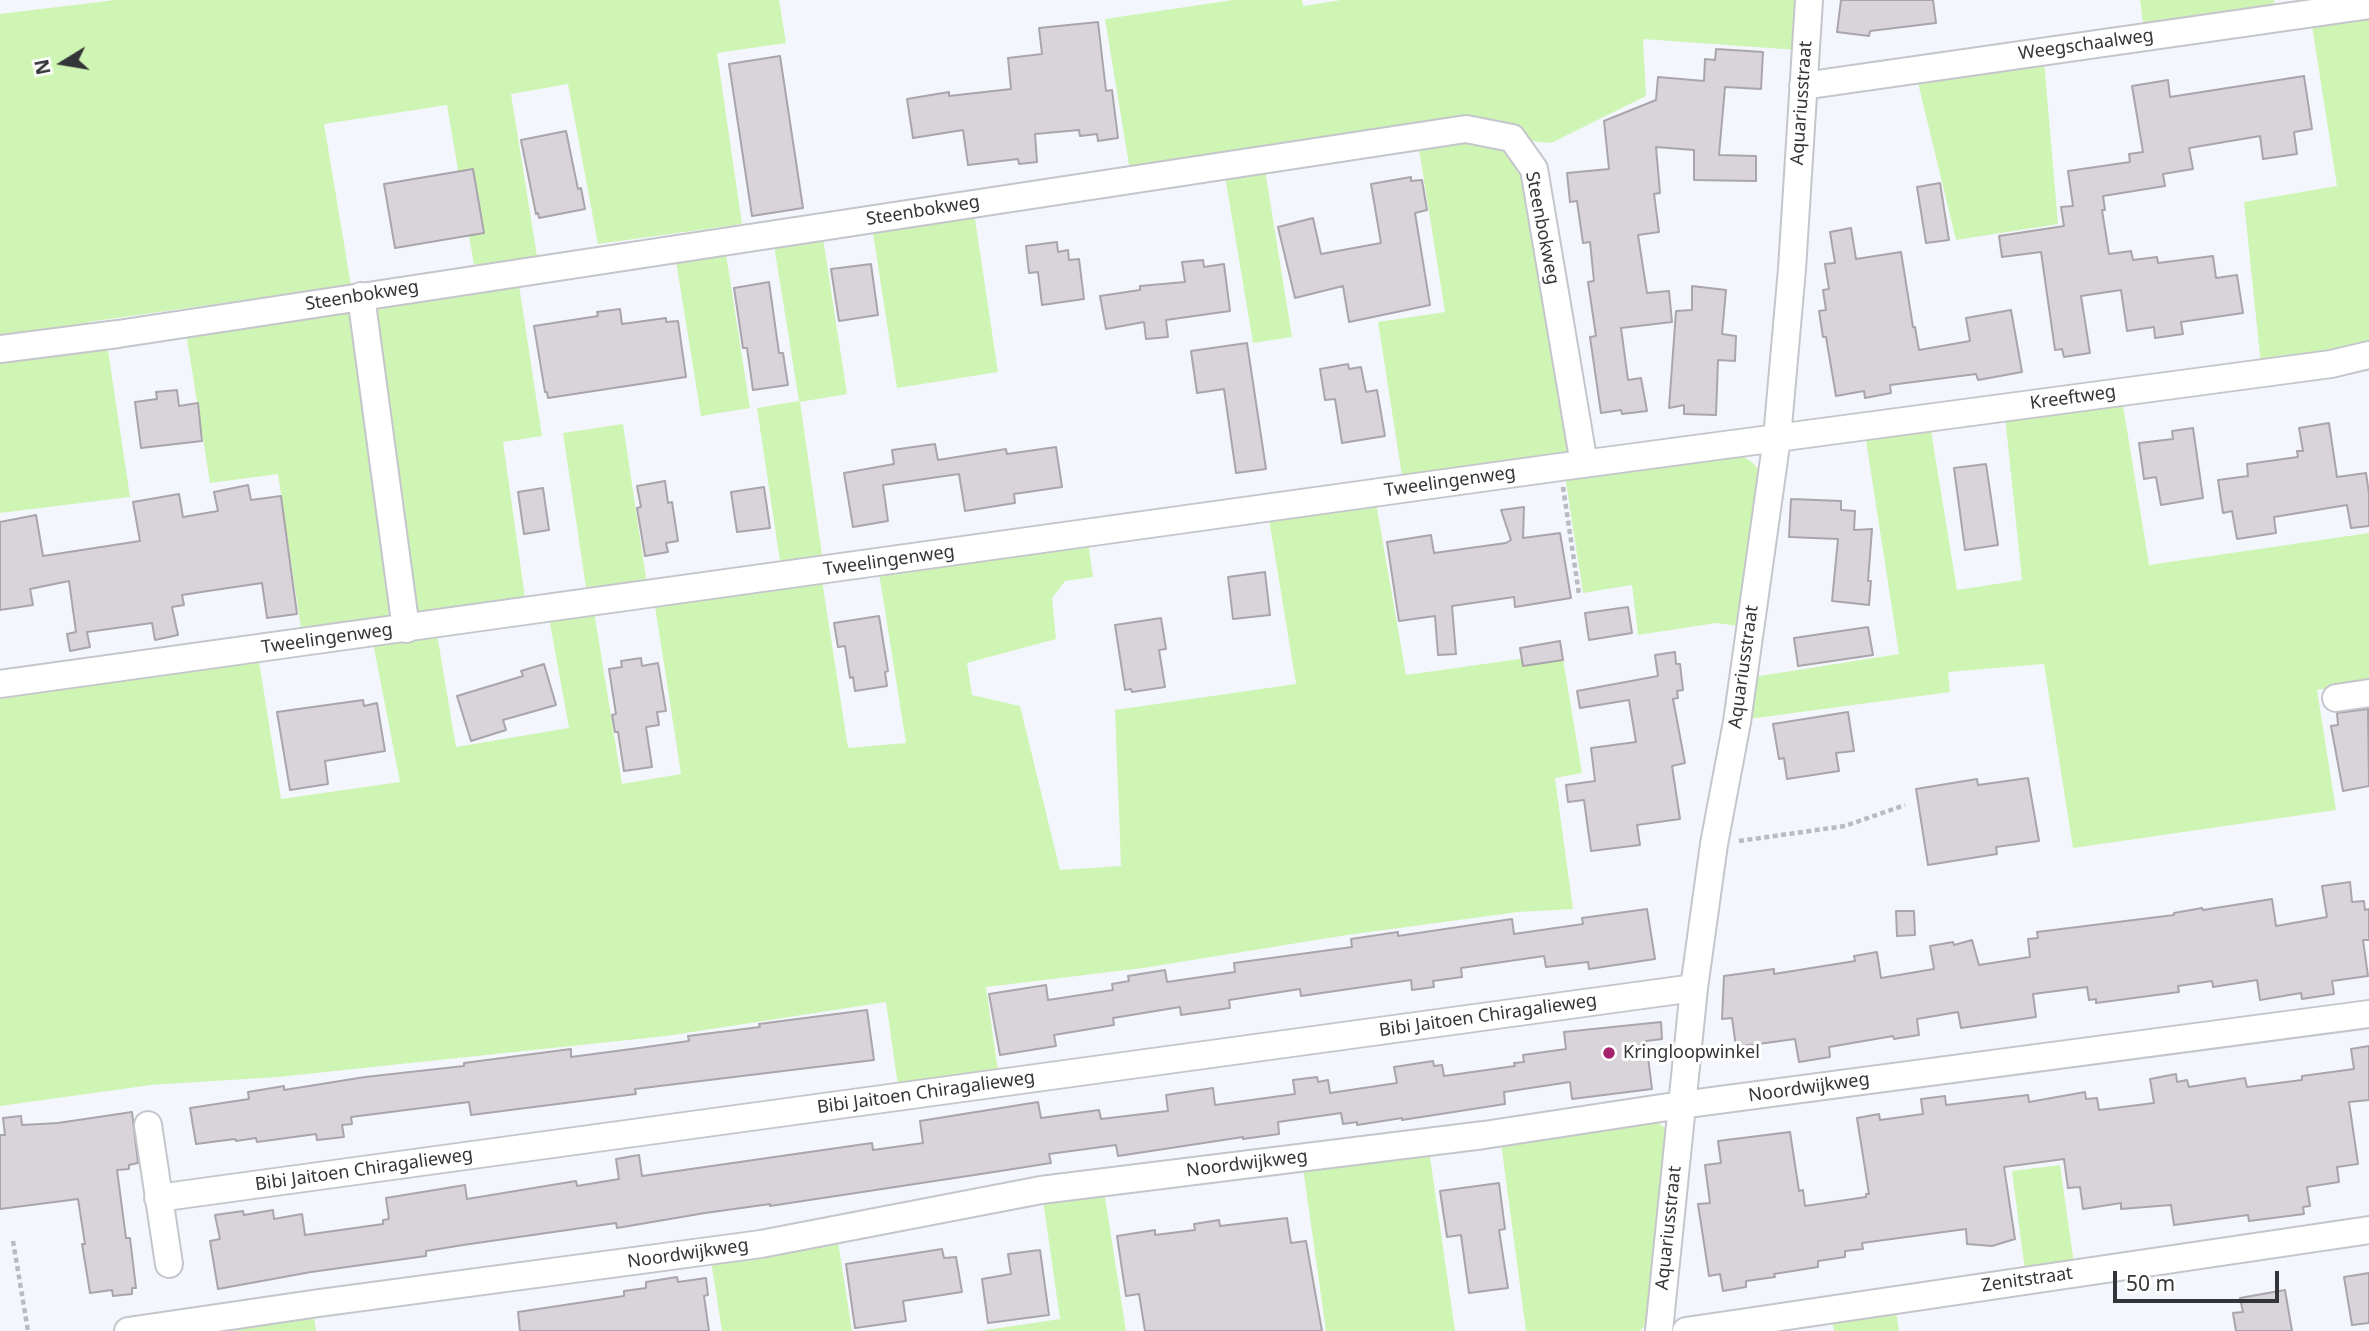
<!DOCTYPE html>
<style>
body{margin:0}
#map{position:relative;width:2369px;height:1331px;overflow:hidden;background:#f3f6fc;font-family:"Noto Sans",sans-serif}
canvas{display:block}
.north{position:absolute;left:28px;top:28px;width:70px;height:70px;-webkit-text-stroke:5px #fff;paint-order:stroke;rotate:259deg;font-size:19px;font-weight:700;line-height:28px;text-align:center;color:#343538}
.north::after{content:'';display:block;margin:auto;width:24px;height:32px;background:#343538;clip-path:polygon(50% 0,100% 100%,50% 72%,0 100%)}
.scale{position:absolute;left:2113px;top:1271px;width:166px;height:32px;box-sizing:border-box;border:4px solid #343538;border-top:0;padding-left:9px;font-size:21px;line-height:24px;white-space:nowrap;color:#343538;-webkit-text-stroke:5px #fff;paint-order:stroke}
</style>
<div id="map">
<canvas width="2369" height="1331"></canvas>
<div class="north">N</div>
<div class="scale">50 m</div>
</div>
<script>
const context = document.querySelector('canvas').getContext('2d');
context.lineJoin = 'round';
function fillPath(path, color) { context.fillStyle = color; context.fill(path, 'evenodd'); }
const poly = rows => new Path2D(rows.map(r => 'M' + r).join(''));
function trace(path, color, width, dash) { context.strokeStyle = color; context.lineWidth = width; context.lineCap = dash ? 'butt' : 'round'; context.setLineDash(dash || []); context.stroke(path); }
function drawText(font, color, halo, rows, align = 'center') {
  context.font = font + ' "Noto Sans",sans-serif'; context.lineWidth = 6; context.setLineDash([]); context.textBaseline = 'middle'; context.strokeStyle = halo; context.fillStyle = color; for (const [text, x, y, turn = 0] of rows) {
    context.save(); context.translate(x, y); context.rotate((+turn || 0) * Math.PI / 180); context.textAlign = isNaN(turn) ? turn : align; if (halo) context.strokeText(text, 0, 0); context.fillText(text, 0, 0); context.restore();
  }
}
const green = poly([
 [115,0,779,0,786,43,717,53,742,224,598,244,568,84,511,94,537,256,474,265,447,105,324,124,351,285,88,322,88,330,105,330,130,497,0,513,0,14],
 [1233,0,1302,0,1303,6,1341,0,1801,0,1797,50,1643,39,1646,96,1551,143,1531,141,1517,136,1130,171,1105,19],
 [2140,0,2274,0,2275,12,2144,30],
 [2369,11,2369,347,2261,365,2244,202,2337,186,2311,19],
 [2044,60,2058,224,1956,240,1917,79],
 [1468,136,1505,145,1526,174,1571,448,1562,459,1402,476,1378,322,1445,312,1418,143],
 [1265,170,1292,337,1253,343,1225,176],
 [973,206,998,372,897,388,871,221],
 [822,231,847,394,800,402,823,562,781,568,757,408,799,401,773,239],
 [724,241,750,408,701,416,674,249],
 [517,272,542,436,503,442,526,605,413,617,374,304],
 [353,303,398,617,302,635,278,474,210,483,184,320],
 [2122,399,2149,565,2369,533,2369,682,2317,690,2336,810,2073,848,2044,664,1948,672,1950,692,1749,719,1753,677,1899,654,1865,434,1930,425,1957,590,2022,580,2005,416],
 [623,424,647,585,587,594,563,433],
 [1728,456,1742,456,1752,462,1759,470,1761,485,1739,626,1716,623,1638,635,1632,585,1583,593,1565,476],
 [1376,503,1406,675,1562,653,1582,773,1555,778,1573,909,1518,912,1347,935,1143,968,986,987,998,1071,898,1086,886,1002,666,1036,278,1077,151,1085,0,1106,0,692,258,655,281,799,400,782,373,643,437,634,456,747,569,728,549,618,594,611,622,784,681,774,655,606,822,580,848,748,906,743,879,573,1088,542,1093,577,1065,581,1052,598,1056,639,967,663,972,695,1020,706,1060,870,1121,866,1115,710,1296,684,1269,519],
 [1654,1120,1667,1129,1650,1320,1640,1331,1526,1331,1501,1143],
 [1429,1150,1455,1331,1326,1331,1303,1168],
 [2060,1165,2074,1264,2025,1271,2012,1171],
 [1104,1191,1126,1331,979,1331,1060,1319,1043,1200],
 [836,1229,852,1331,722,1331,709,1248],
 [312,1304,316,1331,129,1331],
 [1895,1304,1899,1331,1834,1331,1831,1315]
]);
const building = poly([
 [1841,0,1933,0,1936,23,1870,31,1869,36,1837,32,1841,0],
 [1098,22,1106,91,1112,90,1118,138,1098,141,1097,134,1080,136,1079,130,1035,134,1037,162,1019,164,1018,159,968,165,963,130,913,138,907,99,949,92,949,96,1011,89,1008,58,1042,54,1039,28,1098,22],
 [1716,49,1763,52,1761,89,1725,87,1719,155,1756,156,1756,181,1694,180,1694,150,1656,147,1660,193,1654,194,1659,232,1638,235,1647,293,1669,291,1672,322,1621,328,1628,380,1641,378,1647,411,1622,414,1621,410,1601,413,1590,337,1596,336,1588,282,1594,281,1590,242,1583,243,1577,201,1570,202,1567,173,1609,169,1604,121,1656,100,1658,77,1704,81,1705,59,1715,60,1716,49],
 [780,56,803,208,752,216,729,64,780,56],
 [2304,76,2312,129,2294,132,2297,154,2263,159,2260,136,2189,148,2193,169,2163,174,2165,186,2103,196,2105,210,2102,210,2109,254,2131,251,2133,260,2157,257,2158,263,2213,256,2216,278,2237,275,2243,313,2181,322,2183,334,2155,338,2154,327,2127,331,2121,290,2081,296,2090,353,2064,357,2062,349,2055,350,2041,252,2002,257,1999,236,2064,226,2061,207,2073,206,2068,171,2130,162,2129,154,2143,152,2132,86,2168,80,2170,97,2304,76],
 [566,131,578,189,581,188,585,209,539,218,538,213,536,214,521,140,566,131],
 [473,169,484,233,395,248,384,184,473,169],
 [1411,177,1411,181,1422,180,1427,210,1415,213,1430,305,1349,322,1343,286,1295,298,1278,227,1313,218,1321,254,1381,243,1371,184,1411,177],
 [1940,183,1949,240,1926,243,1917,187,1940,183],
 [1851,228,1856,259,1901,252,1913,327,1915,327,1919,350,1970,341,1966,318,2011,310,2022,372,1978,380,1976,374,1890,385,1891,393,1865,398,1864,391,1836,396,1826,337,1823,337,1819,311,1826,310,1823,290,1829,289,1825,264,1835,263,1830,232,1851,228],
 [1057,242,1058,252,1068,250,1069,260,1079,259,1084,299,1042,305,1038,272,1029,273,1026,246,1057,242],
 [1203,260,1204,267,1224,264,1230,311,1166,320,1168,337,1146,339,1144,322,1106,329,1100,296,1140,290,1140,286,1185,282,1182,262,1203,260],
 [871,264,878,315,839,321,831,269,871,264],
 [769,282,779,353,783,353,788,385,753,390,747,348,743,348,734,288,769,282],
 [1692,286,1726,290,1722,334,1736,336,1735,361,1718,360,1716,415,1684,414,1684,405,1669,408,1676,311,1692,310,1692,286],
 [620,309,622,324,666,318,666,322,678,321,686,377,548,398,547,392,545,392,534,326,598,316,597,312,620,309],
 [1247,343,1266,469,1236,473,1224,389,1197,393,1191,351,1247,343],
 [1348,364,1349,369,1361,367,1366,392,1377,390,1385,436,1342,443,1335,399,1325,400,1320,369,1348,364],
 [177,390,179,406,198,403,202,441,141,448,135,402,157,399,156,392,177,390],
 [2329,423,2337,477,2366,473,2369,493,2369,526,2351,528,2347,505,2274,517,2276,533,2237,539,2232,511,2223,513,2218,480,2248,476,2247,464,2298,457,2297,451,2303,451,2299,428,2329,423],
 [2193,428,2203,498,2161,505,2156,477,2144,479,2139,443,2173,439,2172,431,2193,428],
 [935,444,938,460,1006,449,1007,454,1056,447,1062,487,1014,494,1015,503,965,511,959,474,883,485,888,521,853,527,844,473,894,464,892,450,935,444],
 [1986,464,1998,545,1965,550,1954,468,1986,464],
 [665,481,668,503,672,502,678,541,666,543,668,552,645,556,637,508,641,507,637,486,665,481],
 [248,485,251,500,281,496,297,614,267,618,262,583,208,591,182,595,184,605,172,607,178,635,155,640,152,623,87,632,90,647,70,651,67,634,76,632,69,581,30,589,33,605,0,610,0,522,36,515,43,556,140,541,133,502,179,494,183,517,218,511,214,492,248,485],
 [764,487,770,528,737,532,731,492,764,487],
 [543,488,549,530,524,534,518,492,543,488],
 [1791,499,1841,501,1841,510,1855,511,1854,530,1872,529,1868,581,1871,581,1869,605,1832,601,1838,539,1789,537,1791,499],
 [1524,507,1523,538,1560,533,1571,598,1515,607,1514,597,1452,606,1456,654,1438,655,1435,616,1399,621,1387,542,1431,535,1434,553,1506,543,1511,540,1501,510,1524,507],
 [1265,572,1270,615,1233,619,1228,577,1265,572],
 [1628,607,1632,633,1589,640,1585,613,1628,607],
 [879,616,888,671,885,672,887,686,855,691,853,677,850,678,845,646,838,647,834,623,879,616],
 [1161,618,1166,649,1159,650,1165,687,1132,692,1131,689,1125,690,1115,625,1161,618],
 [1868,627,1873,655,1798,666,1794,638,1868,627],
 [1560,641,1563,660,1523,666,1520,648,1560,641],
 [1675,652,1676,664,1680,664,1683,690,1677,691,1678,698,1673,699,1685,763,1672,766,1680,819,1637,825,1640,845,1591,851,1584,800,1568,802,1566,785,1595,781,1591,748,1636,742,1629,700,1580,708,1577,691,1658,676,1655,655,1675,652],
 [641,658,642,666,658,663,666,711,657,712,659,725,646,727,652,767,624,771,618,732,615,732,612,715,616,714,609,669,622,667,621,661,641,658],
 [544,664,556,705,503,720,506,730,471,741,457,696,523,676,521,671,544,664],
 [363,700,364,706,377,703,385,751,325,761,328,784,290,790,277,712,363,700],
 [2368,709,2369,786,2343,791,2331,726,2338,725,2337,713,2368,709],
 [1848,712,1854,751,1836,753,1839,771,1787,779,1784,758,1779,759,1773,724,1848,712],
 [2028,778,2039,841,1996,847,1997,854,1928,865,1916,789,1977,779,1978,785,2028,778],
 [2350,882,2352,902,2364,901,2365,910,2369,909,2369,940,2363,940,2368,976,2332,981,2334,994,2302,999,2301,993,2260,1000,2257,980,2213,987,2212,981,2178,986,2179,992,2096,1003,2096,999,2089,1000,2087,987,2033,994,2036,1017,1961,1028,1958,1012,1917,1019,1919,1035,1894,1039,1893,1036,1829,1047,1830,1057,1799,1062,1795,1039,1736,1047,1732,1018,1722,1019,1724,976,1774,969,1774,974,1855,961,1854,956,1877,952,1881,978,1934,969,1930,946,1953,942,1954,945,1972,940,1979,965,2030,957,2028,939,2038,938,2037,932,2174,915,2174,913,2202,908,2203,910,2272,899,2276,926,2327,917,2322,886,2350,882],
 [1647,909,1655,959,1589,969,1588,962,1546,967,1544,956,1461,968,1462,977,1433,981,1434,987,1412,990,1411,980,1301,996,1300,989,1229,1000,1230,1008,1181,1015,1180,1007,1113,1018,1114,1025,1054,1035,1056,1046,1000,1055,989,994,1046,985,1048,1000,1113,990,1112,984,1129,981,1128,976,1165,970,1167,982,1235,972,1234,963,1352,947,1351,939,1398,932,1398,936,1512,919,1514,934,1583,924,1582,918,1647,909],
 [1896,911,1914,911,1915,935,1897,936,1896,911],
 [867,1010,874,1060,635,1089,636,1094,471,1115,469,1102,351,1117,352,1124,342,1125,344,1137,317,1140,316,1134,257,1142,256,1138,236,1141,235,1139,196,1144,190,1108,249,1099,248,1092,284,1086,284,1090,365,1077,464,1066,464,1063,571,1049,571,1057,639,1048,689,1041,688,1036,760,1027,759,1024,867,1010],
 [1661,1022,1662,1039,1646,1041,1652,1089,1572,1099,1570,1082,1504,1092,1505,1104,1402,1120,1402,1118,1357,1125,1357,1122,1343,1124,1341,1113,1278,1122,1279,1134,1243,1139,1243,1137,1118,1156,1116,1145,1049,1154,1051,1163,994,1172,770,1206,770,1204,705,1213,617,1228,616,1223,463,1245,426,1251,426,1256,311,1272,218,1289,210,1241,220,1239,215,1215,243,1211,244,1215,273,1210,274,1219,302,1214,305,1235,383,1224,383,1220,389,1219,386,1198,465,1185,467,1199,576,1181,577,1186,619,1179,616,1159,639,1155,642,1176,872,1143,873,1150,923,1143,920,1121,1038,1102,1041,1118,1099,1110,1101,1119,1168,1111,1166,1095,1213,1088,1215,1105,1295,1094,1293,1080,1317,1077,1318,1082,1328,1080,1330,1093,1397,1083,1394,1067,1433,1061,1434,1066,1442,1065,1444,1076,1515,1066,1514,1063,1524,1062,1523,1055,1566,1049,1564,1032,1661,1022],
 [2369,1046,2369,1100,2349,1102,2358,1164,2337,1167,2339,1182,2307,1187,2310,1206,2303,1207,2304,1214,2249,1221,2248,1215,2174,1225,2171,1205,2121,1209,2121,1203,2083,1209,2080,1187,2068,1188,2064,1159,2004,1167,2015,1239,1992,1246,1967,1244,1966,1229,1862,1243,1863,1249,1845,1251,1845,1257,1818,1261,1818,1267,1774,1274,1775,1277,1746,1281,1746,1287,1723,1291,1720,1274,1709,1276,1698,1204,1710,1203,1705,1165,1721,1163,1718,1141,1790,1132,1799,1191,1803,1190,1805,1206,1866,1197,1866,1194,1869,1194,1857,1118,1879,1114,1880,1120,1923,1114,1921,1099,1945,1096,1946,1105,2028,1095,2029,1102,2085,1092,2086,1099,2097,1098,2099,1110,2154,1103,2150,1079,2176,1074,2177,1082,2187,1080,2189,1087,2245,1078,2247,1087,2302,1080,2302,1076,2354,1069,2351,1049,2369,1046],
 [132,1112,138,1163,129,1165,129,1169,117,1170,126,1238,130,1238,136,1288,132,1288,132,1294,113,1296,112,1290,90,1293,82,1244,85,1244,78,1199,0,1209,0,1135,5,1135,3,1118,21,1116,22,1125,58,1123,132,1112],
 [1499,1183,1505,1229,1499,1230,1508,1288,1469,1293,1461,1235,1447,1237,1440,1191,1499,1183],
 [1287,1218,1291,1243,1306,1241,1322,1331,1145,1331,1139,1294,1126,1296,1117,1236,1155,1230,1155,1235,1195,1230,1194,1224,1219,1220,1220,1226,1287,1218],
 [942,1249,944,1258,956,1257,962,1292,903,1301,906,1321,855,1328,846,1264,942,1249],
 [1040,1250,1049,1315,988,1323,982,1279,1011,1274,1008,1254,1040,1250],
 [2369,1273,2369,1323,2352,1325,2344,1277,2369,1273],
 [677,1277,678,1282,706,1278,708,1295,704,1296,709,1331,520,1331,518,1312,624,1296,624,1291,646,1288,646,1282,677,1277],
 [2285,1290,2292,1331,2236,1331,2233,1313,2243,1312,2240,1298,2285,1290]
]);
const path = poly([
 [1563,487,1579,594],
 [1739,841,1845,826,1905,805],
 [13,1241,28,1331]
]);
const minor = poly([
 [1803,86,2369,5],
 [361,296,406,629],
 [0,349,118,334,1466,129,1512,138,1534,169,1584,464],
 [0,684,1560,467,2331,364,2369,355],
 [2336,698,2369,693],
 [148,1125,169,1264],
 [158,1198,1694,988],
 [128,1331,319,1303,761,1244,1041,1190,1484,1135,1681,1105,2369,1014],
 [1659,1331,1694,988,1714,844,1737,722,1777,438,1792,269,1809,0],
 [1686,1331,2369,1230]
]);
const markers = [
 [1609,1053,7,"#a5216d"]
];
const streetNames = [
 ["Weegschaalweg",2086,45,-8],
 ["Aquariusstraat",1802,103,-86],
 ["Steenbokweg",923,211,-9],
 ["Steenbokweg",1542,228,79],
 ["Steenbokweg",362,296,-9],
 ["Kreeftweg",2073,398,-8],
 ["Tweelingenweg",1450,482,-8],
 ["Tweelingenweg",889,561,-8],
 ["Tweelingenweg",327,639,-8],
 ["Aquariusstraat",1744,667,-82],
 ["Bibi Jaitoen Chiragalieweg",1488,1016,-8],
 ["Noordwijkweg",1809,1088,-8],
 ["Bibi Jaitoen Chiragalieweg",926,1093,-8],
 ["Noordwijkweg",1247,1164,-7],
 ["Bibi Jaitoen Chiragalieweg",364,1170,-8],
 ["Aquariusstraat",1669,1228,-84],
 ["Noordwijkweg",688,1254,-8],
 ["Zenitstraat",2027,1280,-8]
];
const poiNames = [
 ["Kringloopwinkel",1623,1053]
];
fillPath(green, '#cff5b5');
fillPath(building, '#d9d4d9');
trace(building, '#aaa5aa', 2);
trace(minor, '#c4c6cc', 30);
trace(path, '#b8bbc0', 4.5, [5, 3.5]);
trace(minor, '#fff', 26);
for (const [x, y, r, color] of markers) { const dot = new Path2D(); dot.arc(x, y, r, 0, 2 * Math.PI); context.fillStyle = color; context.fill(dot); trace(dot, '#fff', 2.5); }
drawText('18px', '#343538', '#fff', streetNames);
drawText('18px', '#343538', '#fff', poiNames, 'left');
</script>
